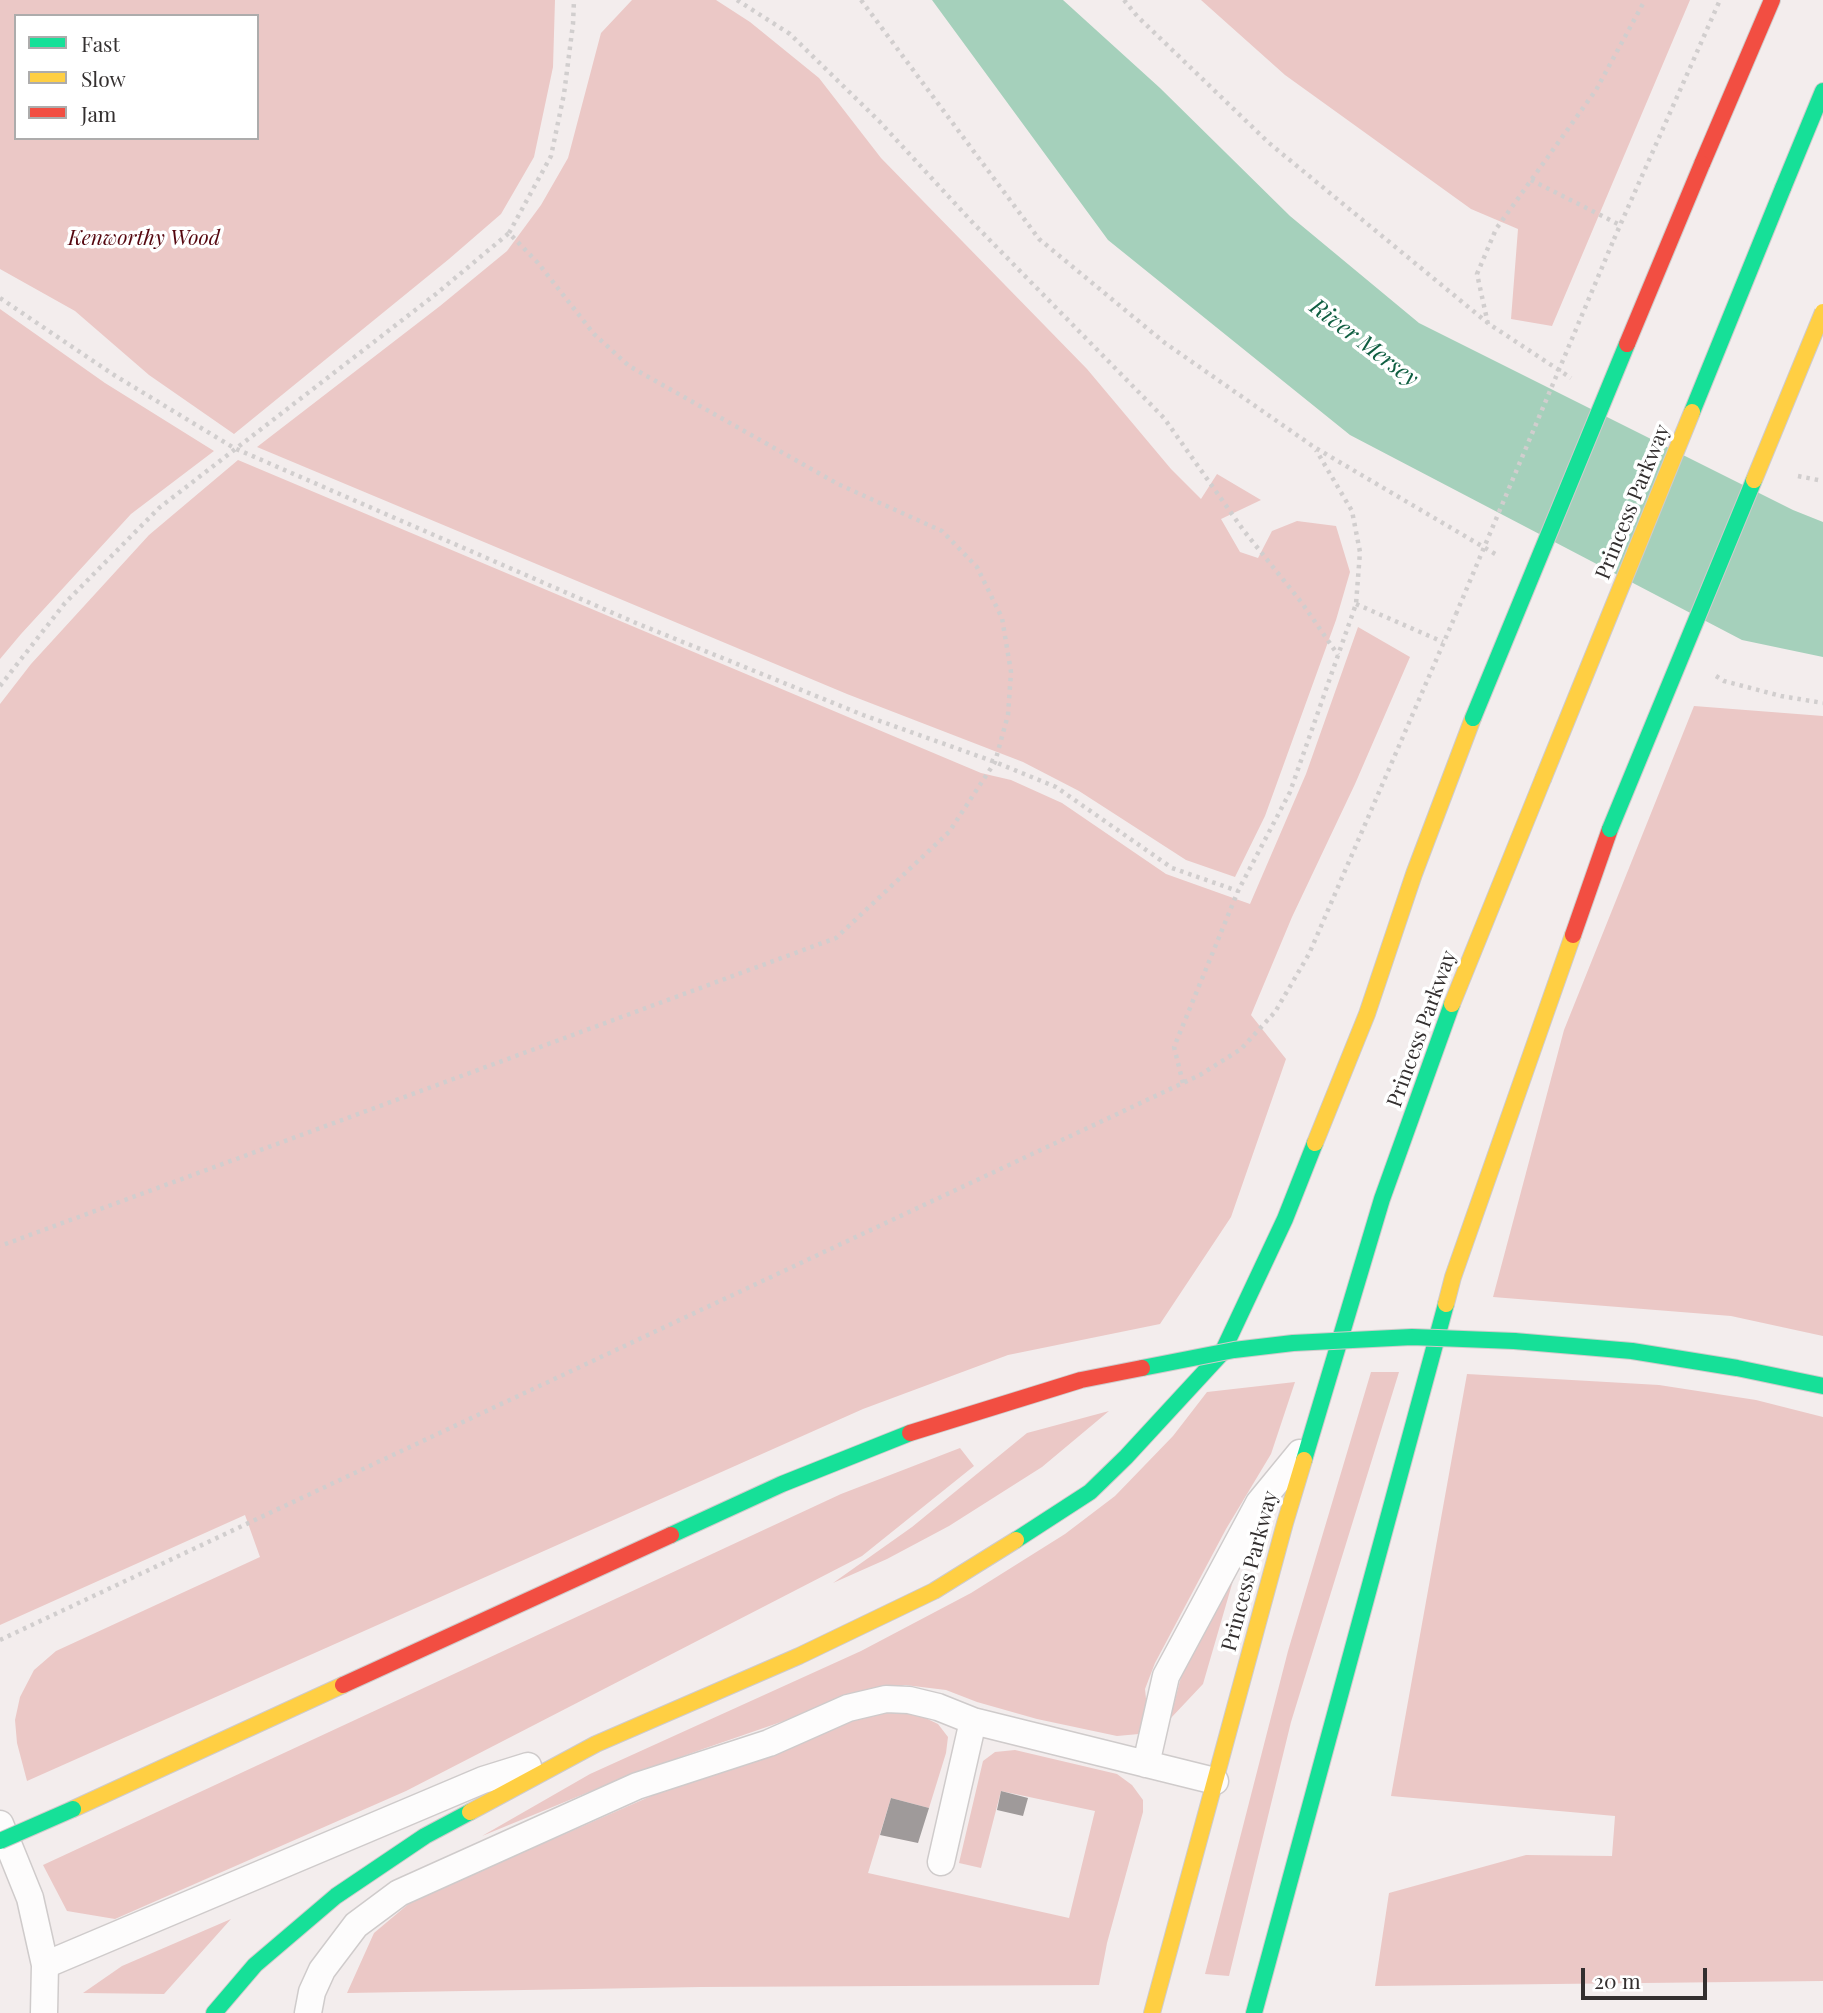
<!DOCTYPE html>
<style>
body{margin:0}
#map{position:relative;width:1823px;height:2013px;overflow:hidden;background:#f3eded;font-family:"Playfair Display",serif}
canvas{display:block}
.legend{position:absolute;left:14px;top:14px;width:245px;height:126px;box-sizing:border-box;background:#fff;border:2px solid #adacac;margin:0;padding:9px 12px;list-style:none;font-size:21px;color:#332f2f}
.legend li{display:flex;align-items:center;gap:14px;height:35px}
.legend b{width:35px;border:2px solid #adacac}
.scale{position:absolute;left:1581px;top:1968px;width:126px;height:32px;box-sizing:border-box;border:4px solid #332f2f;border-top:0;padding-left:9px;font-size:21px;line-height:24px;white-space:nowrap;color:#332f2f;-webkit-text-stroke:5px #fff;paint-order:stroke}
</style>
<div id="map">
<canvas width="1823" height="2013"></canvas>
<ul class="legend">
<li><b style="height:9px;background:#16e098"></b>Fast</li>
<li><b style="height:9px;background:#ffcf43"></b>Slow</li>
<li><b style="height:9px;background:#f24e42"></b>Jam</li>
</ul>
<div class="scale">20 m</div>
</div>
<script>
const context = document.querySelector('canvas').getContext('2d');
context.lineJoin = 'round';
function fillPath(path, color) { context.fillStyle = color; context.fill(path, 'evenodd'); }
const poly = rows => new Path2D(rows.map(r => 'M' + r).join(''));
function trace(path, color, width, dash) { context.strokeStyle = color; context.lineWidth = width; context.lineCap = dash ? 'butt' : 'round'; context.setLineDash(dash || []); context.stroke(path); }
function drawText(font, color, halo, rows, align = 'center') {
  context.font = font + ' "Playfair Display",serif'; context.lineWidth = 7; context.setLineDash([]); context.textBaseline = 'middle'; context.strokeStyle = halo; context.fillStyle = color; for (const [text, x, y, turn = 0] of rows) {
    context.save(); context.translate(x, y); context.rotate((+turn || 0) * Math.PI / 180); context.textAlign = isNaN(turn) ? turn : align; if (halo) context.strokeText(text, 0, 0); context.fillText(text, 0, 0); context.restore();
  }
}
const green = poly([
 [0,0,555,0,553,67,534,157,501,214,449,259,234,434,149,375,75,311,0,269],
 [16,16,257,16,257,138,16,138],
 [632,0,716,0,750,22,819,78,881,158,1087,369,1171,469,1201,499,1217,474,1261,500,1221,519,1240,552,1258,558,1272,531,1297,521,1336,526,1350,572,1336,620,1265,816,1235,877,1186,860,1079,791,1023,762,847,694,257,447,440,306,507,251,541,205,568,158,601,33],
 [1201,0,1690,0,1552,326,1511,319,1518,229,1471,209,1285,75],
 [0,309,105,383,214,451,131,514,21,634,0,659],
 [238,460,981,773,1011,780,1062,803,1166,874,1250,904,1306,774,1358,627,1410,657,1355,784,1292,917,1251,1015,1286,1059,1231,1217,1160,1324,1008,1355,863,1409,27,1781,17,1743,15,1720,20,1697,34,1670,56,1651,260,1557,245,1515,0,1625,0,704,31,664,149,535],
 [1694,706,1823,716,1823,1336,1731,1316,1493,1297,1564,1030],
 [1371,1372,1399,1372,1291,1722,1229,1976,1205,1974,1288,1651],
 [1467,1374,1659,1385,1756,1400,1823,1417,1823,1981,1375,1986,1389,1893,1526,1855,1612,1856,1615,1816,1391,1796],
 [1295,1382,1271,1454,1226,1529,1155,1663,1145,1689,1149,1728,1139,1734,1117,1736,1037,1719,977,1702,946,1690,905,1685,859,1695,703,1749,628,1776,482,1836,590,1774,861,1651,971,1593,1065,1534,1115,1496,1173,1436,1207,1392],
 [1109,1411,1042,1467,949,1526,887,1559,833,1583,912,1527,1027,1433],
 [960,1448,974,1466,862,1556,406,1791,115,1919,67,1911,43,1865,841,1494],
 [1239,1560,1203,1684,1170,1719,1182,1673],
 [884,1710,913,1712,938,1724,948,1737,946,1753,929,1808,891,1798,868,1873,1069,1918,1095,1811,1001,1791,981,1868,959,1863,983,1761,995,1752,1015,1750,1117,1774,1132,1785,1143,1800,1143,1812,1107,1943,1099,1985,701,1987,347,1993,374,1933,412,1901,658,1793,794,1739],
 [231,1919,164,1994,83,1993,122,1966]
]);
const water = poly([
 [932,0,1063,0,1160,88,1290,216,1419,323,1793,510,1823,522,1823,657,1742,640,1350,435,1108,240]
]);
const building = poly([
 [1001,1791,1028,1798,1023,1816,997,1810],
 [891,1798,929,1808,918,1843,880,1835]
]);
const path = poly([
 [737,0,790,34,879,121,974,224,1164,418,1244,531,1302,603,1338,655],
 [861,0,1039,239,1165,343,1314,447,1497,555],
 [1124,0,1137,16,1269,143,1489,324,1571,378],
 [1531,180,1620,225],
 [509,233,551,156,564,94,573,24,574,0],
 [1614,239,1720,0],
 [0,298,114,375,234,448,636,623,863,715,995,762,1056,787,1172,868,1238,891],
 [1488,324,1477,274,1496,229,1596,90,1645,0],
 [1798,476,1823,481],
 [1356,604,1443,642],
 [1716,676,1724,681,1781,696,1823,703],
 [0,686,65,603,159,508,436,294,509,233,538,263,594,334,629,366,838,484,942,531,977,567,1002,618,1011,672,1008,715,995,762,949,832,836,938,0,1246],
 [1183,1083,1174,1047,1238,891,1290,792,1356,604,1360,552,1352,511,1316,450],
 [0,1640,1200,1075,1241,1049,1275,1012,1309,954,1456,614]
]);
const lane = poly([
 [1146,1764,1166,1676,1259,1503,1300,1453],
 [0,1824,30,1898,45,1965,44,2013],
 [941,1862,973,1721,1215,1781],
 [45,1965,483,1780,528,1766],
 [308,2013,312,1992,322,1970,356,1925,399,1893,637,1786,769,1743,848,1708,886,1699,909,1700,938,1707,973,1721]
]);
const fast = poly([
 [1783,188,1823,91],
 [1514,1341,1632,1351,1737,1368,1823,1386],
 [1304,1460,1382,1199,1452,1004],
 [671,1535,782,1484,910,1433],
 [1016,1540,1090,1492,1126,1457,1222,1353,1285,1219,1315,1143],
 [214,2013,255,1965,336,1896,425,1836,470,1812],
 [1254,2013,1446,1304]
]);
const slow = poly([
 [1452,1004,1543,779],
 [1315,1143,1367,1014,1414,874,1473,718],
 [1446,1304,1453,1277,1573,935],
 [73,1809,343,1685],
 [470,1812,596,1744,799,1656,934,1591,1016,1540],
 [1152,2013,1285,1523,1304,1460]
]);
const jam = poly([
 [1702,164,1772,0],
 [1573,935,1610,829],
 [343,1685,671,1535]
]);
const pathBridge = poly([
 [1456,614,1614,239]
]);
const fastBridge = poly([
 [1692,412,1783,188],
 [1473,718,1627,344],
 [1610,829,1754,480],
 [1142,1368,1234,1350,1293,1343,1412,1337,1514,1341],
 [0,1841,73,1809]
]);
const slowBridge = poly([
 [1754,480,1823,312],
 [1543,779,1692,412]
]);
const jamBridge = poly([
 [1627,344,1702,164],
 [910,1433,1081,1380,1142,1368]
]);
const parkNames = [
 ["Kenworthy Wood",144,238]
];
const streetNames = [
 ["Princess Parkway",1633,502,-68],
 ["Princess Parkway",1422,1029,-70],
 ["Princess Parkway",1250,1571,-75]
];
const waterNames = [
 ["River Mersey",1364,343,37]
];
fillPath(green, '#ebc8c6');
fillPath(water, '#a5d0bb');
fillPath(building, '#9f9a9a');
trace(lane, '#cfcbcb', 29);
trace(fast, '#cfcbcb', 18);
trace(slow, '#cfcbcb', 18);
trace(jam, '#cfcbcb', 18);
trace(path, '#d1cece', 4.5, [3.5, 5]);
trace(lane, '#fdfcfc', 26);
trace(fast, '#16e098', 16);
trace(slow, '#ffcf43', 16);
trace(jam, '#f24e42', 16);
trace(fastBridge, '#cfcbcb', 18, []);
trace(slowBridge, '#cfcbcb', 18, []);
trace(jamBridge, '#cfcbcb', 18, []);
trace(pathBridge, '#d1cece', 4.5, [3.5, 5]);
trace(fastBridge, '#16e098', 16);
trace(slowBridge, '#ffcf43', 16);
trace(jamBridge, '#f24e42', 16);
drawText('italic 21px', '#55070f', '#fff', parkNames);
drawText('21px', '#332f2f', '#fff', streetNames);
drawText('italic 23px', '#0f5e41', '#fff', waterNames);
</script>
